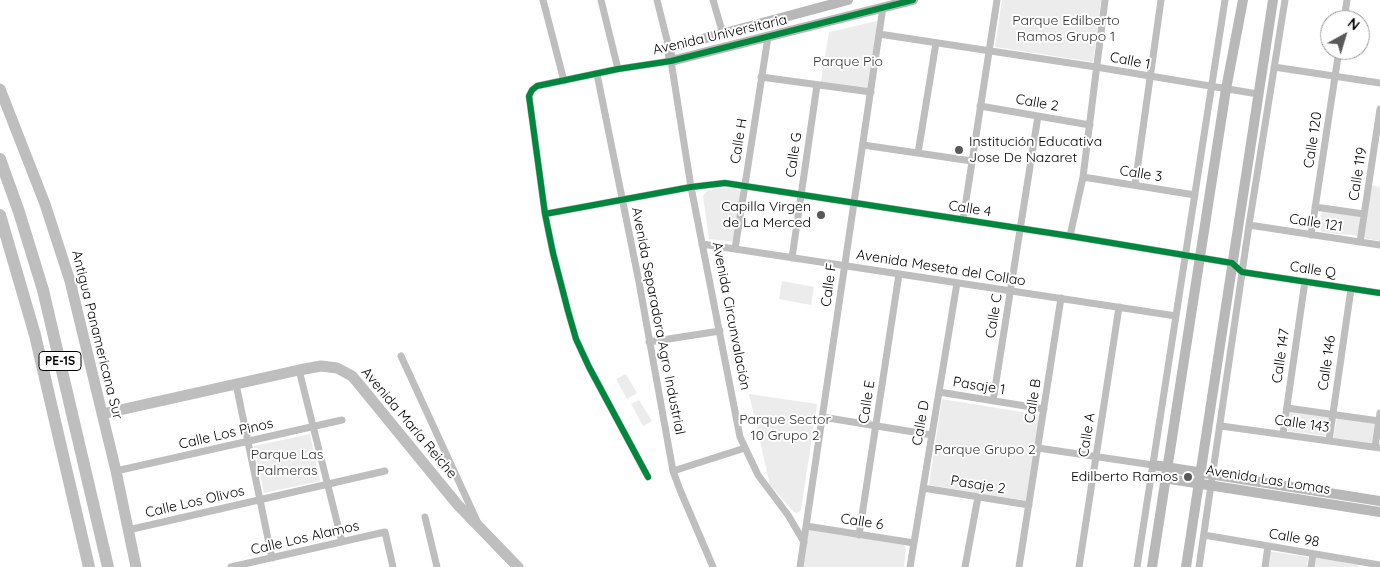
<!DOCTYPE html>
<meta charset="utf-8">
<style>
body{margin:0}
#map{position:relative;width:1380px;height:567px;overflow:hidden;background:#fff;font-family:Quicksand,sans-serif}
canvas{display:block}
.north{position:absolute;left:1320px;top:10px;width:50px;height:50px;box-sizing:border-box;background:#fff;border:1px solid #999;border-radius:50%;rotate:39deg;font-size:14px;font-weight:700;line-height:20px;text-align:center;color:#000}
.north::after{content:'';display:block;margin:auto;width:18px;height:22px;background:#595959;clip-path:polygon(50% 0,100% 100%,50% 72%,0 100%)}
</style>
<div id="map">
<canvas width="1380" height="567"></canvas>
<div class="north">N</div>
</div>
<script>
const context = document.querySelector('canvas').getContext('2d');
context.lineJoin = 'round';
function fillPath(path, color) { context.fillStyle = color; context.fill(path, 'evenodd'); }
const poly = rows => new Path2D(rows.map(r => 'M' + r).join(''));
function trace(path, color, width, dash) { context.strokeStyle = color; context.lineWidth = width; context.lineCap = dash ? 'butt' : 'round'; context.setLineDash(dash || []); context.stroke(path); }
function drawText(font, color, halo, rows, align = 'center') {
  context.font = font + ' Quicksand,sans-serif'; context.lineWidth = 4; context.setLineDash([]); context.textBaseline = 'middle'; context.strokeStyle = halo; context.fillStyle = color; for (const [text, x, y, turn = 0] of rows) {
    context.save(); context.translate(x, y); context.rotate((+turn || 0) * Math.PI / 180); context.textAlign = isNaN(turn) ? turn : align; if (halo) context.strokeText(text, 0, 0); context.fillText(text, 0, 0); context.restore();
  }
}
const green = poly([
 [1002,0,1101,0,1093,62,995,47],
 [877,21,869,89,821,82,829,32],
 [1371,185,1380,187,1380,241,1363,238],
 [733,187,741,192,735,242,709,239,703,196,708,190],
 [1322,211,1359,216,1360,217,1358,236,1322,232,1319,227],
 [782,281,814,287,811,305,779,299],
 [626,374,637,393,627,399,616,379],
 [749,394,817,404,801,510,797,513,794,512,770,485],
 [942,399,1040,415,1027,501,929,485],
 [639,400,652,421,643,426,631,404],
 [1290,412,1329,417,1326,436,1288,431],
 [1337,418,1375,424,1372,445,1333,439],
 [310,434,320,481,264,493,254,446],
 [809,529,904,545,906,549,904,567,803,567,807,532],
 [1268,551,1308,557,1307,567,1266,567],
 [1316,557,1358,565,1358,567,1314,567]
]);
const street = poly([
 [543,0,564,81],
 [601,0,618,69],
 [657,0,669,48],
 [713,0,723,34],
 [1344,20,1347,0],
 [879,34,1096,67,1258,94],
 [1274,67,1380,83],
 [597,74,639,282,673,471,680,490,713,567],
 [761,77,871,92],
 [980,106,1090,125],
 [863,145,972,161],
 [918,153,936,43],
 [1083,177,1195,195],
 [1135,185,1161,0],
 [1315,207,1364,214],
 [545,214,691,187,725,183,1070,236,1232,263,1242,272,1380,293],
 [963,220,997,0],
 [1249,225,1380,245],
 [1311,235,1339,50],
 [1070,236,1083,177,1105,0],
 [1360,242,1380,109],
 [702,244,1176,316],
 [735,249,768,37],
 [792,258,817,85],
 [649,342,720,331],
 [401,356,477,521],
 [299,370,342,542],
 [236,384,272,558],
 [939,392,1044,409],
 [993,401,1038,116],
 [1287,408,1379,421],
 [822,417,932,435],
 [1221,426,1380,448],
 [1283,434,1305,281],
 [1329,441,1351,289],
 [1375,447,1380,413],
 [1038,448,1153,465],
 [116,471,342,420],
 [673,471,745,448],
 [648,477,589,367,576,339,568,311,553,253,545,214,529,96,532,90,537,86,618,69,671,61,691,187,740,437,758,475,788,515,804,542],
 [923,488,1029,505],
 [425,517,437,567],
 [806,526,914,543],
 [128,530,385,471],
 [859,535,899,274],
 [1204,535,1380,565],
 [231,567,385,532,393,567],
 [800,567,883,7],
 [910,567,957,283],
 [965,567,978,497],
 [1019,567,1061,298],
 [1079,567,1119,307],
 [1137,567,1225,0],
 [1199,567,1249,225,1285,0],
 [1265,567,1268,546],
 [1311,567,1313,554]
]);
const secondary = poly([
 [848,0,669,48,671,61,913,0],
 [1153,465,1380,501],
 [1151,476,1380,512],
 [1152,567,1226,89,1243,0],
 [1186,567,1273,0]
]);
const primary = poly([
 [0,89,45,204,70,281,116,471,136,567],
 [102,414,299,370,321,366,337,368,352,376,358,383,457,504,518,567]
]);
const highway = poly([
 [0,159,19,212,43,290,108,567],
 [0,215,35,335,89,567]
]);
const cycleway = poly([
 [545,214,691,187,725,183,1070,236,1232,263,1242,272,1380,293],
 [648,477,589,367,576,339,568,311,553,253,545,214,529,96,532,90,537,86,618,69,671,61,913,0]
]);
const markers = [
 [959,150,5,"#595959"],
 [821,215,5,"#595959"],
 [1188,477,5,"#595959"]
];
const shields = [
 [60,361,42]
];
const shieldNames = [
 ["PE-1S",60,361]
];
const parkNames = [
 ["Parque Edilberto",1066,21],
 ["Ramos Grupo 1",1066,37],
 ["Parque Pio",848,62],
 ["Parque Sector",785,420],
 ["10 Grupo 2",785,436],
 ["Parque Grupo 2",985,450],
 ["Parque Las",287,455],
 ["Palmeras",287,471]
];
const streetNames = [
 ["Avenida Universitaria",720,35,-13],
 ["Calle 1",1130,61,11],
 ["Calle 2",1037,103,10],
 ["Calle 120",1313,140,-81],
 ["Calle H",739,141,-81],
 ["Calle G",794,155,-82],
 ["Calle 3",1141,174,9],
 ["Calle 119",1358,174,-81],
 ["Calle 4",970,209,9],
 ["Calle 121",1316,223,9],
 ["Avenida Meseta del Collao",941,268,9],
 ["Calle Q",1313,270,9],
 ["Calle F",829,285,-82],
 ["Avenida Circunvalación",731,316,79],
 ["Calle C",994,316,-81],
 ["Avenida Separadora Agro Industrial",658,321,79],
 ["Antigua Panamericana Sur",97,335,76],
 ["Calle 147",1281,356,-82],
 ["Calle 146",1327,363,-82],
 ["Pasaje 1",979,386,9],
 ["Calle B",1033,401,-81],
 ["Calle E",867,402,-81],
 ["Avenida María Reiche",409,423,50],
 ["Calle D",921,423,-80],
 ["Calle 143",1302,424,8],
 ["Calle Los Pinos",226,434,-13],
 ["Calle A",1087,435,-81],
 ["Avenida Las Lomas",1268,480,9],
 ["Pasaje 2",978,485,9],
 ["Calle Los Olivos",195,502,-13],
 ["Calle 6",862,522,9],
 ["Calle Los Alamos",305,538,-13],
 ["Calle 98",1294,538,10]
];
const poiNames = [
 ["Institución Educativa",969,142,"left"],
 ["Jose De Nazaret",969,158,"left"],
 ["Capilla Virgen",811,207],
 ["de La Merced",811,223],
 ["Edilberto Ramos",1178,477]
];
fillPath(green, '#ececec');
trace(street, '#bebebe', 7);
trace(secondary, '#b8b8b8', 10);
trace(primary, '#bebebe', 11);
trace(highway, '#bebebe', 12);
trace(cycleway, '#00873e', 6);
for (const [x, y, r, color] of markers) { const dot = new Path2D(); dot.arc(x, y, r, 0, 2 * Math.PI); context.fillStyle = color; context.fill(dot); trace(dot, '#fff', 2); }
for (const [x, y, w] of shields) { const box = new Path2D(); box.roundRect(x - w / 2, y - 9.5, w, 19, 4); context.fillStyle = '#fff'; context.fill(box); trace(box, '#000', 1); }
drawText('bold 12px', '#000', null, shieldNames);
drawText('14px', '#333', '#fff', parkNames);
drawText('14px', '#000', '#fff', streetNames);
drawText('14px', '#000', '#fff', poiNames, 'right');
</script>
